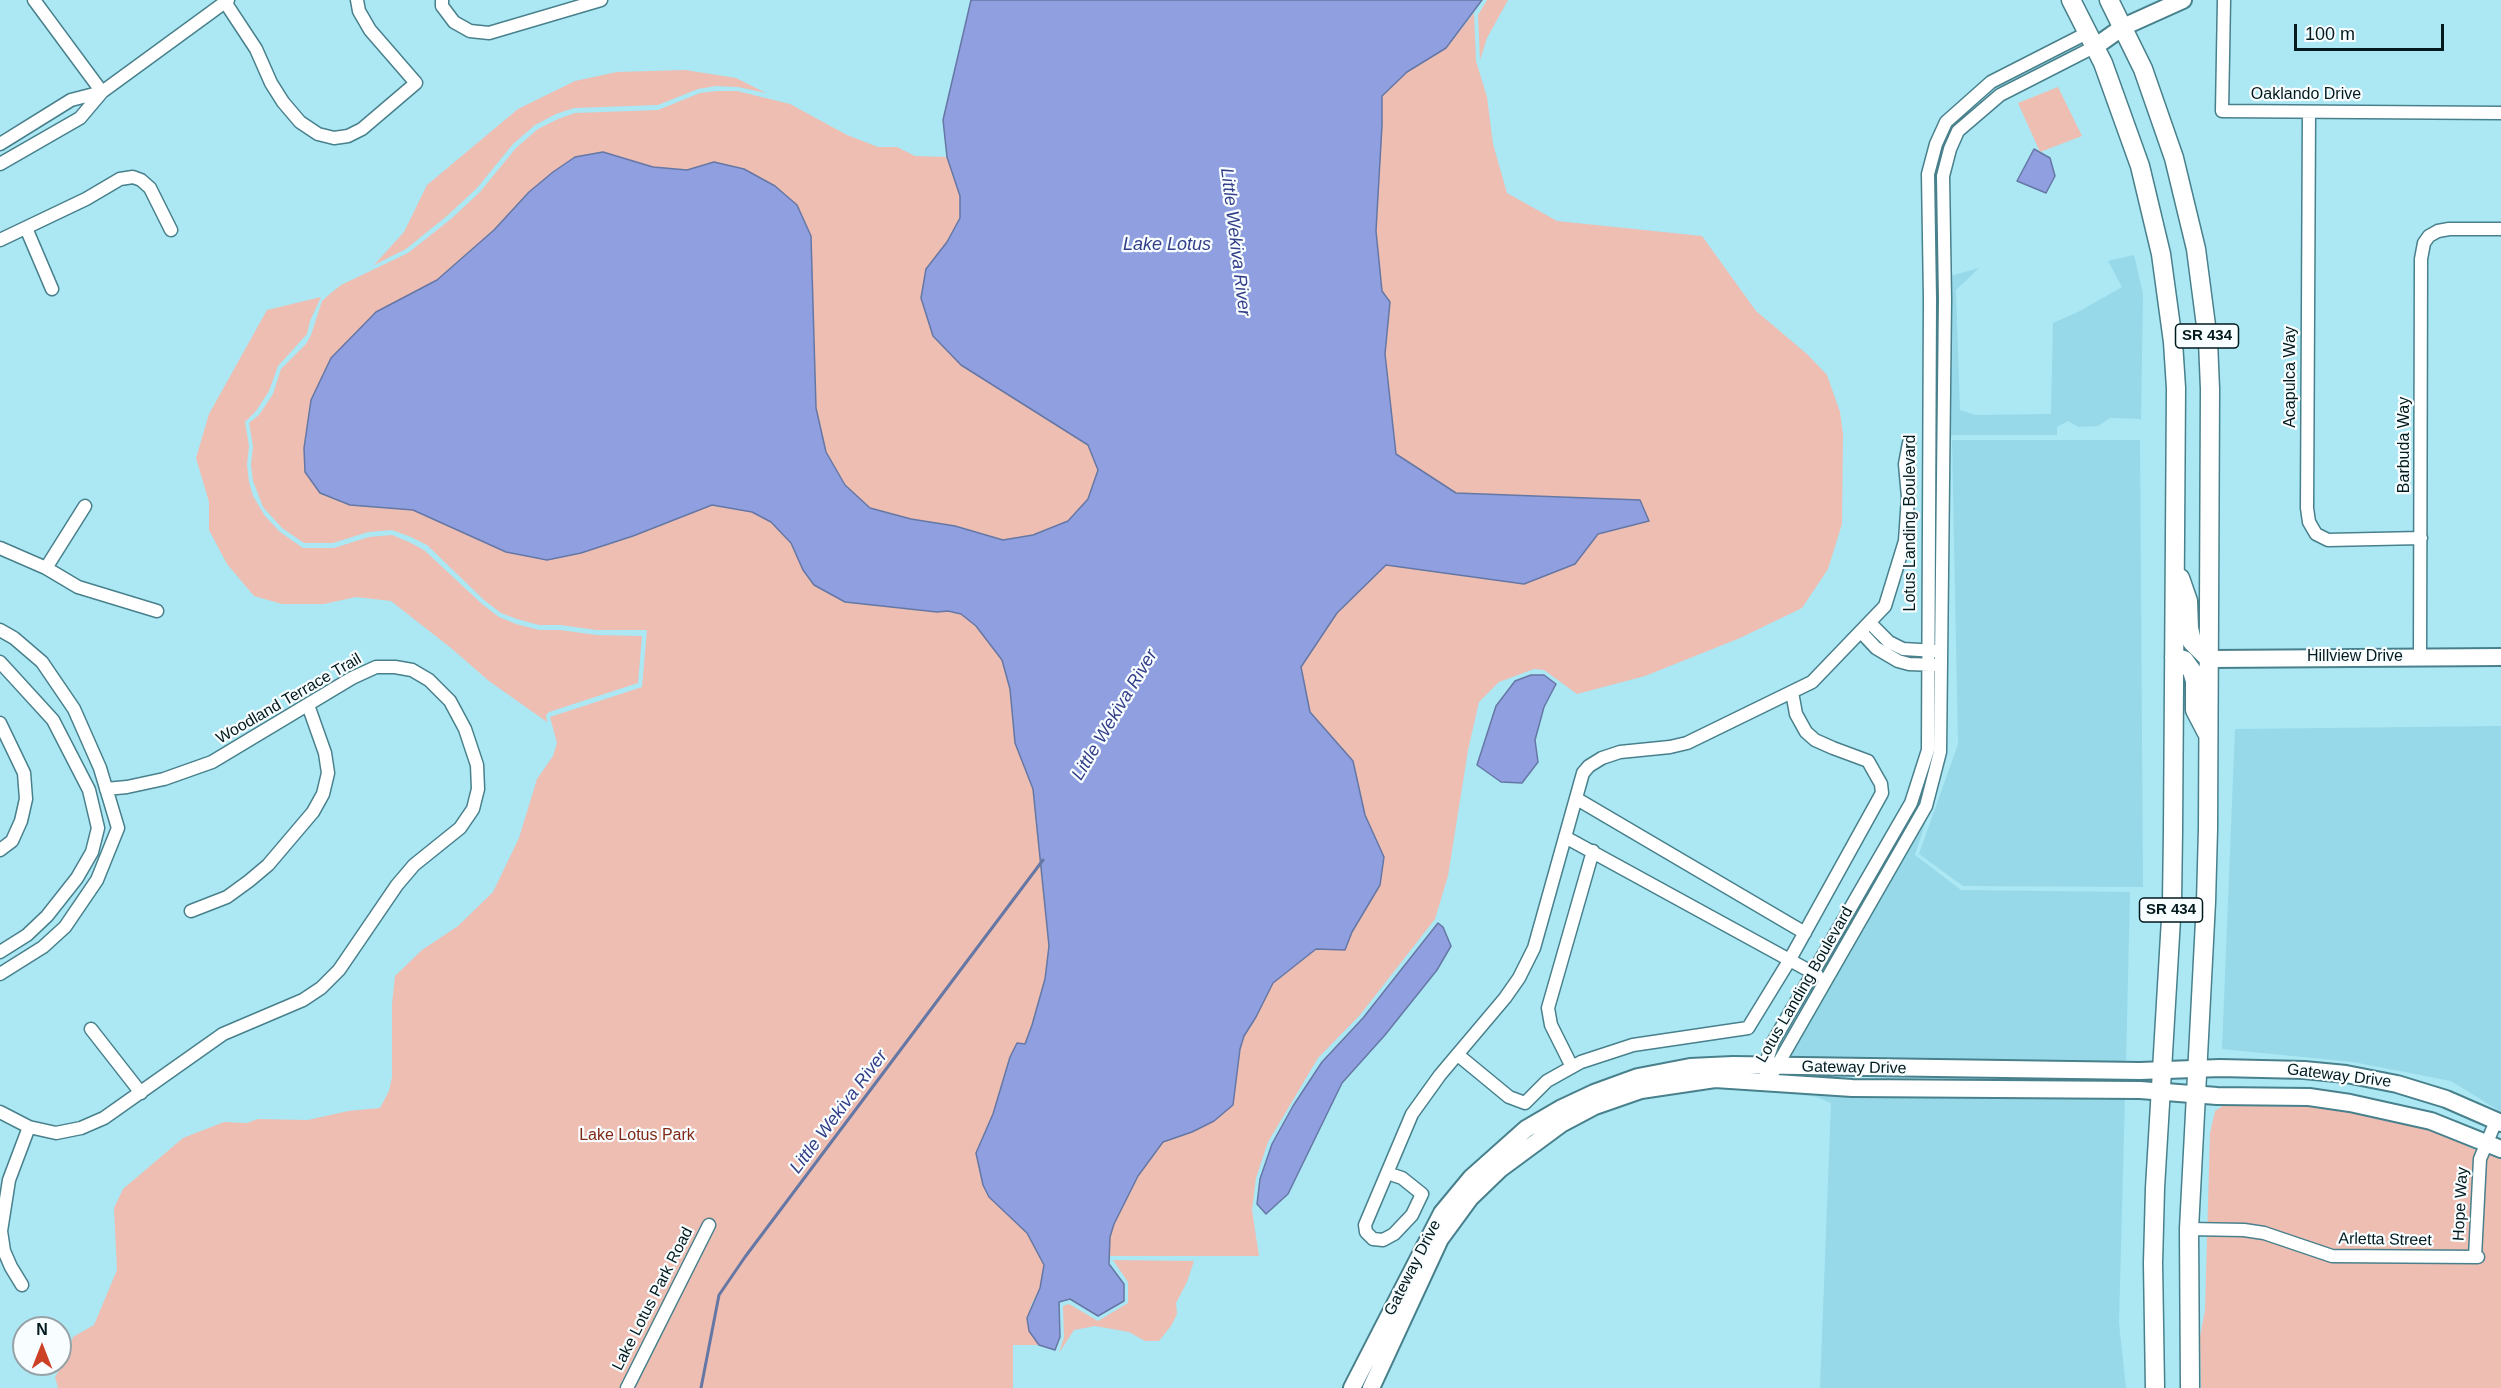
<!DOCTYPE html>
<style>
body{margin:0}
#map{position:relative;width:2501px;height:1388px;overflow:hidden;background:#ace7f4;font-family:Helvetica,sans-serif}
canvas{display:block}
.north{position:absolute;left:12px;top:1316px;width:60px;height:60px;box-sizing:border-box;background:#f8feff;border:2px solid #96a2a5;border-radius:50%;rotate:0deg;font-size:16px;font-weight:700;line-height:24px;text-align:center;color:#02191e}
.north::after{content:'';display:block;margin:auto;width:21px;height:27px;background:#cc4126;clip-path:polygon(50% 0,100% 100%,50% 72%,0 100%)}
.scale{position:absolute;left:2294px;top:24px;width:150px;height:27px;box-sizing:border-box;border:3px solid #02191e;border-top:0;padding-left:8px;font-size:18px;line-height:21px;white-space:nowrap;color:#02191e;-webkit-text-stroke:4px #f8feff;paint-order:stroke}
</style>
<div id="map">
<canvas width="2501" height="1388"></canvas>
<div class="north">N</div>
<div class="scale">100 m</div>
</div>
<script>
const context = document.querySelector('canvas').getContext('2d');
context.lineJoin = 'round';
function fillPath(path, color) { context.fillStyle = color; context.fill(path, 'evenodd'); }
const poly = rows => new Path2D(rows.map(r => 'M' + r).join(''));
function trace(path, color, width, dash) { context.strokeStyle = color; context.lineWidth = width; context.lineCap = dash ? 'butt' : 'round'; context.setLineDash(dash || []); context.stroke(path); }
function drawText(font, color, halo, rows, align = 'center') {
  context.font = font + ' Helvetica,sans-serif'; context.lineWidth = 4.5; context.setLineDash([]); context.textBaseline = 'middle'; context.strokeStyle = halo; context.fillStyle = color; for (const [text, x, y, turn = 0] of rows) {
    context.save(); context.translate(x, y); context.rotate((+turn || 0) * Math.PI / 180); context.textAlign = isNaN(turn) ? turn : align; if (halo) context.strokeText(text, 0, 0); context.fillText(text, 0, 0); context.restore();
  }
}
const built = poly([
 [2134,255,2143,294,2141,419,2110,418,2098,426,2079,427,2068,421,2057,427,2057,435,1953,435,1948,439,1950,276,1979,268,1956,290,1960,410,1975,415,2051,414,2053,323,2078,312,2122,287,2108,261],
 [1940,279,1938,645,1933,645,1935,280],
 [1952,440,2140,440,2143,887,1963,886,1919,854,1958,744],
 [2501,726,2501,1112,2451,1081,2353,1062,2222,1049,2235,729],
 [1929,811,1915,855,1961,890,2130,892,2126,1065,1787,1060],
 [1759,1090,2125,1096,2119,1323,2126,1388,1820,1388,1831,1103,1817,1097]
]);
const green = poly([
 [1487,0,1508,0,1487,38,1480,60,1478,15],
 [1474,13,1476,61,1487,97,1493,144,1507,193,1557,221,1702,236,1756,311,1807,354,1827,375,1840,412,1843,434,1842,524,1828,569,1802,608,1740,638,1645,676,1577,694,1544,670,1534,669,1499,682,1479,702,1468,750,1448,876,1435,919,1360,1015,1318,1058,1268,1142,1256,1178,1252,1210,1259,1256,1040,1256,1044,1265,1040,1288,1031,1305,1029,1331,1039,1345,1013,1345,1013,1388,58,1388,55,1377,67,1357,73,1337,94,1325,117,1270,114,1208,123,1189,183,1138,224,1122,247,1123,258,1119,308,1120,348,1111,380,1108,389,1091,392,1077,392,1004,395,976,422,950,458,926,493,892,519,838,537,779,553,756,557,743,550,717,642,687,647,630,597,630,560,625,539,625,517,619,501,613,484,600,427,545,411,537,392,530,368,532,333,543,304,543,282,528,263,507,253,481,251,465,253,446,249,423,259,415,273,394,281,369,306,344,311,335,322,301,331,293,341,285,408,253,451,219,480,192,516,148,538,129,558,119,575,113,658,110,700,93,717,91,737,91,790,104,847,135,878,147,897,147,915,156,947,157,960,196,960,218,947,242,926,270,1051,419,1088,445,1098,470,1088,499,1068,521,1033,535,1003,540,955,526,911,519,870,508,845,485,826,452,816,408,714,162,687,170,653,167,603,152,575,157,553,172,529,192,494,230,437,280,376,312,350,505,413,510,457,529,581,553,633,536,712,505,752,512,771,521,791,543,803,570,845,602,958,613,1302,499,1640,501,1456,493,1396,454,1385,354,1390,303,1382,292,1376,231,1382,125,1382,96,1407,72,1446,48],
 [993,1114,989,1197,983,1185,976,1153],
 [685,70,736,78,766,93,738,87,716,86,698,89,658,105,574,108,556,114,535,125,513,144,477,188,448,215,406,249,374,265,404,232,427,185,518,109,575,81,617,72],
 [2058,87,2082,136,2040,152,2018,103],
 [321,297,310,321,307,334,278,366,269,391,256,411,245,422,249,446,247,465,249,482,253,496,265,516,280,532,303,548,334,548,369,537,392,535,409,542,424,550,482,604,499,617,516,624,539,630,560,630,597,635,642,636,638,683,549,712,546,715,547,722,489,681,451,648,391,601,356,597,324,604,282,604,254,596,227,564,209,530,209,502,196,458,209,414,267,310],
 [2227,1103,2305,1104,2377,1115,2463,1139,2468,1147,2501,1158,2501,1388,2201,1388,2200,1337,2205,1310,2210,1133,2215,1111],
 [1113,1260,1194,1261,1187,1282,1176,1303,1177,1314,1171,1326,1159,1341,1145,1341,1129,1332,1095,1326,1074,1330,1059,1353,1064,1337,1063,1306,1069,1304,1098,1321,1128,1303,1128,1282]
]);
const water = poly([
 [971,0,1482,0,1446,48,1407,72,1382,96,1382,125,1376,231,1382,291,1390,302,1385,354,1396,454,1456,493,1640,500,1649,521,1598,534,1575,564,1524,584,1386,565,1337,613,1301,667,1310,712,1353,761,1365,815,1384,857,1380,885,1352,932,1345,950,1316,949,1273,983,1256,1017,1244,1036,1240,1049,1233,1105,1214,1121,1192,1132,1163,1142,1138,1176,1114,1224,1110,1237,1109,1264,1124,1284,1124,1301,1098,1316,1070,1299,1059,1302,1060,1337,1055,1350,1039,1345,1029,1331,1027,1318,1040,1288,1044,1265,1027,1233,989,1197,983,1185,976,1153,993,1114,1010,1057,1017,1043,1025,1044,1032,1025,1045,979,1049,946,1033,789,1015,743,1010,689,1002,660,976,626,961,614,948,611,937,612,845,602,814,585,803,570,791,543,771,522,752,512,712,505,633,536,581,553,547,560,506,552,413,510,350,505,320,493,305,472,304,448,311,400,331,358,376,312,437,280,494,230,529,192,553,172,575,157,603,152,653,167,687,170,714,162,744,169,775,186,797,205,811,236,816,408,826,452,845,485,870,508,911,519,955,526,1003,540,1033,535,1068,521,1088,499,1098,470,1088,445,961,365,933,336,921,298,926,269,947,242,960,218,960,196,947,157,943,120,971,0],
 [2034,149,2050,158,2055,176,2046,193,2017,181,2034,149],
 [1531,675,1544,675,1556,684,1544,707,1535,740,1538,762,1522,783,1501,782,1477,765,1496,706,1515,681,1531,675],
 [1438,923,1443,927,1451,946,1437,970,1385,1035,1342,1083,1288,1194,1266,1214,1257,1204,1260,1179,1272,1144,1293,1106,1322,1062,1363,1018,1438,923]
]);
const stream = poly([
 [701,1388,719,1295,745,1257,1043,860]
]);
const street = poly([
 [34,0,102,92],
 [442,0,442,6,454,22,470,31,489,33,601,0],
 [2224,0,2222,111,2501,113],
 [225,2,256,49,271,83,283,102,300,122,318,134,334,138,348,136,362,129,416,83,370,30,359,11,357,0],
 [2309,112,2307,508,2309,522,2316,534,2328,540,2421,538],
 [0,144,71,100,102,92],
 [0,164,80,118,102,92,228,0],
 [26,228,52,289],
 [0,240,86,199,120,179,133,177,141,180,150,188,171,230],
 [0,548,46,568,78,587,157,611],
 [46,568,85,506],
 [1870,623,1889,642,1903,649,1936,651],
 [0,630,14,638,42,662,74,709,100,768,118,828,97,880,65,927,43,947,0,974],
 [1861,632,1876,648,1898,661,1909,664,1936,665],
 [2420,657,2421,259,2424,243,2429,236,2438,231,2449,229,2501,229],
 [0,662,53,720,89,790,98,828,92,852,77,878,47,916,27,935,0,952],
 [0,723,24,773,26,799,21,821,12,841,0,850],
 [1577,799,1805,933],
 [1565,837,1817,975],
 [191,911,227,897,249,881,268,865,313,812,323,794,328,773,325,753,308,705],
 [91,1029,141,1093],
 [1458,1055,1509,1097,1525,1103,1547,1081,1581,1062,1633,1045,1748,1028,1789,961,1882,793,1881,784,1868,761,1833,748,1815,740,1806,732,1796,714,1792,692],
 [1572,1067,1551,1025,1548,1008,1593,851],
 [1765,1071,1765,1066,1773,1042,1911,803,1928,750,1930,299,1928,174,1936,144,1946,122,1991,82,2087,33],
 [1774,1071,1926,806,1940,752,1945,299,1943,176,1950,149,1958,131,2000,95,2096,46],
 [0,1112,29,1127,56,1133,81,1128,104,1118,223,1034,303,1000,321,988,339,970,397,885,414,865,460,828,473,809,478,789,477,765,465,729,450,701,429,680,412,670,395,667,376,667,352,678,212,762,164,779,127,787,106,789],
 [1387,1173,1402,1178,1422,1194,1412,1215,1394,1234,1383,1240,1373,1239,1366,1232,1365,1225,1387,1173,1412,1114,1440,1075,1505,998,1519,978,1534,948,1583,773,1589,766,1602,758,1620,752,1670,747,1687,743,1812,682,1885,606,1905,541,1908,497,1905,464,1909,443],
 [2189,1229,2244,1230,2264,1233,2332,1256,2478,1257],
 [2475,1257,2480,1159,2496,1121],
 [22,1285,11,1267,4,1251,1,1231,9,1180,29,1127],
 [627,1388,709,1225]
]);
const secondary = poly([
 [2096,46,2123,27,2183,0],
 [2209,659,2501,657],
 [1352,1388,1442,1213,1471,1178,1526,1129,1562,1108,1594,1093,1638,1077,1690,1067,1733,1065,2140,1071,2220,1068,2304,1070,2346,1074,2397,1084,2446,1099,2501,1123],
 [1371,1388,1440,1239,1470,1198,1500,1169,1561,1124,1595,1106,1641,1090,1715,1079,1852,1088,2140,1090,2217,1096,2309,1097,2350,1103,2431,1121,2501,1149]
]);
const primary = poly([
 [2071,0,2103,63,2140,166,2161,254,2173,342,2176,388,2173,831,2172,902,2155,1188,2153,1263,2155,1388],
 [2109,0,2143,69,2174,158,2196,249,2208,341,2210,389,2208,829,2206,902,2189,1229,2190,1388],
 [2180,578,2188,601,2189,628,2192,642,2209,659],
 [2174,657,2184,660,2192,671,2195,681,2195,710,2207,733]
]);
const shields = [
 [2207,336,63],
 [2171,910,63]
];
const shieldNames = [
 ["SR 434",2207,336],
 ["SR 434",2171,910]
];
const streetNames = [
 ["Oaklando Drive",2306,95],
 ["Acapulca Way",2291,377,-90],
 ["Barbuda Way",2405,445,-90],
 ["Lotus Landing Boulevard",1911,523,-90],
 ["Hillview Drive",2355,657],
 ["Woodland Terrace Trail",289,699,-30],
 ["Lotus Landing Boulevard",1805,985,-60],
 ["Gateway Drive",1854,1068,1],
 ["Gateway Drive",2339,1076,7],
 ["Hope Way",2461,1204,-87],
 ["Arletta Street",2385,1240,1],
 ["Gateway Drive",1413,1268,-63],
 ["Lake Lotus Park Road",653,1299,-63]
];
const parkNames = [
 ["Lake Lotus Park",637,1136]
];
const waterNames = [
 ["Little Wekiva River",1235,242,83],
 ["Lake Lotus",1167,245],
 ["Little Wekiva River",1115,715,-59],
 ["Little Wekiva River",839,1112,-53]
];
fillPath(built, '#97d9e9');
fillPath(green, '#eebeb2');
fillPath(water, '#909fdf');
trace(water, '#6577a5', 1.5);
trace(stream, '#6577a5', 3);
trace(street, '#48808c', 15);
trace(secondary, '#48808c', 20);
trace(primary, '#48808c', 21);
trace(street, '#fff', 12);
trace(secondary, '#fff', 16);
trace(primary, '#fff', 18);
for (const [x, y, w] of shields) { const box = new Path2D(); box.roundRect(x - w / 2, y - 12, w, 24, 4.5); context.fillStyle = '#f8feff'; context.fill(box); trace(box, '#02191e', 1.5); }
drawText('bold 15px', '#02191e', null, shieldNames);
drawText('16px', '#02191e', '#f8feff', streetNames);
drawText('16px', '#812917', '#f8feff', parkNames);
drawText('italic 18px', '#333e89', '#f8feff', waterNames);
</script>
